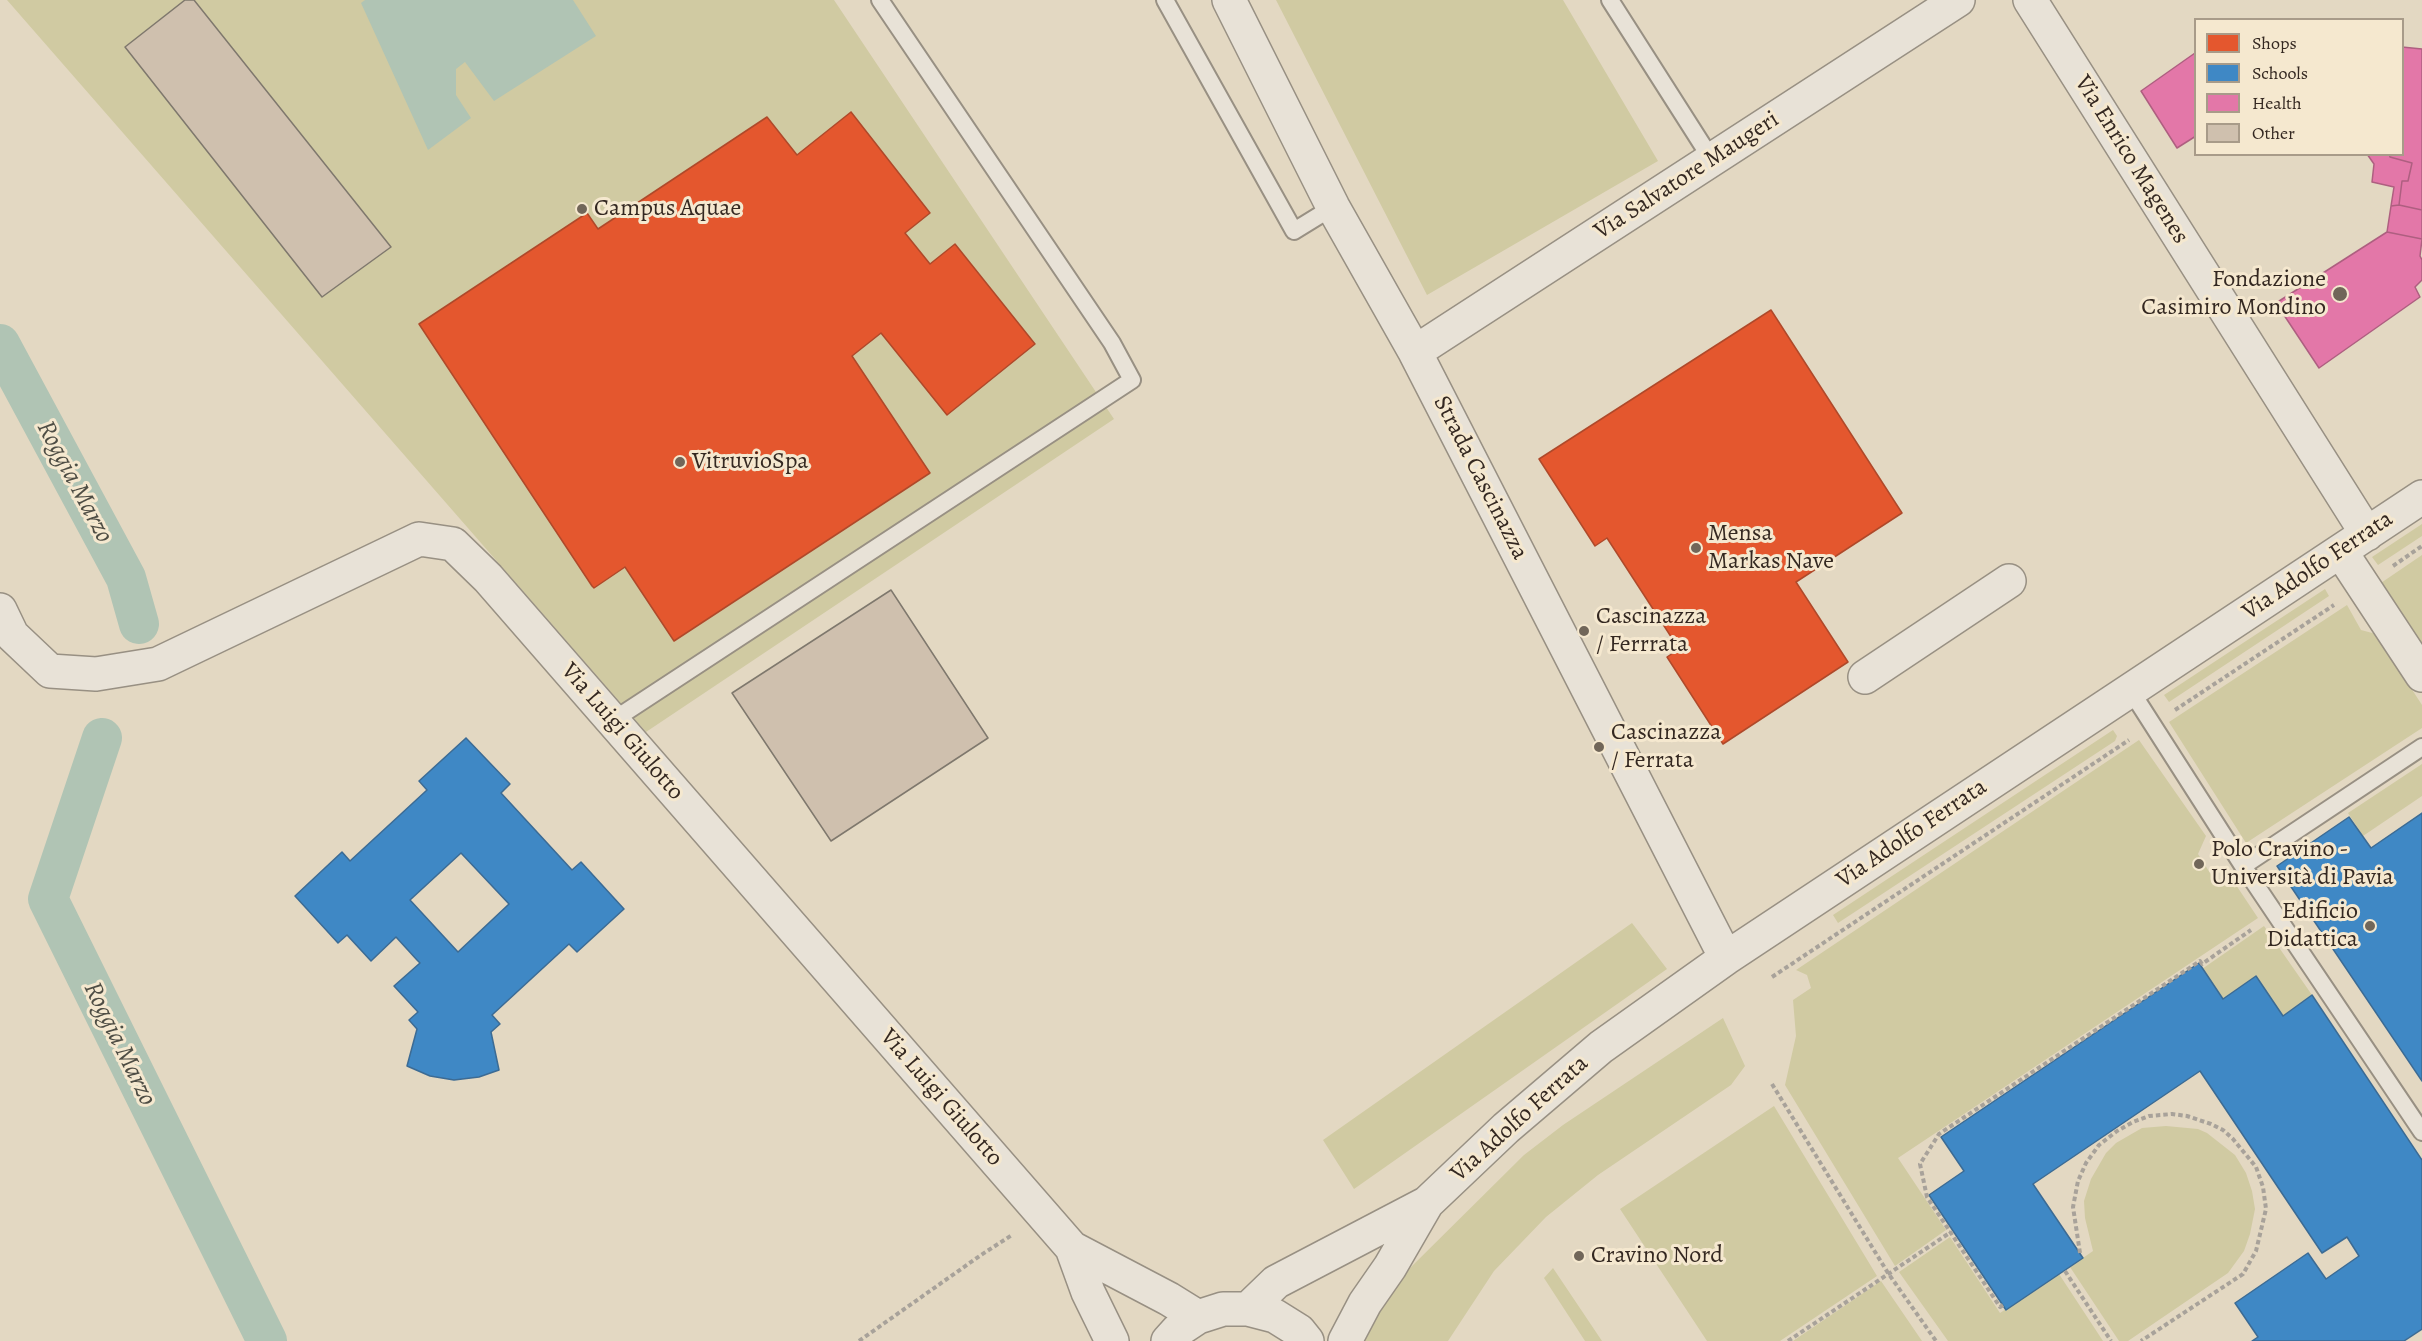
<!DOCTYPE html>
<meta charset="utf-8">
<style>
body{margin:0}
#map{position:relative;width:2422px;height:1341px;overflow:hidden;background:#e3d8c2;font-family:Alegreya,serif}
canvas{display:block}
.legend{position:absolute;left:2194px;top:18px;width:210px;height:138px;box-sizing:border-box;background:#f5e8cf;border:2px solid #a89b89;margin:0;padding:8px 10px;list-style:none;font-size:18px;color:#342821}
.legend li{display:flex;align-items:center;gap:12px;height:30px}
.legend b{width:30px;border:2px solid #a89b89}
</style>
<div id="map">
<canvas width="2422" height="1341"></canvas>
<ul class="legend">
<li><b style="height:16px;background:#e4572e"></b>Shops</li>
<li><b style="height:16px;background:#3f88c5"></b>Schools</li>
<li><b style="height:16px;background:#e377a8"></b>Health</li>
<li><b style="height:16px;background:#cfc0ae"></b>Other</li>
</ul>
</div>
<script>
const context = document.querySelector('canvas').getContext('2d');
context.lineJoin = 'round';
function fillPath(path, color) { context.fillStyle = color; context.fill(path, 'evenodd'); }
const poly = rows => new Path2D(rows.map(r => 'M' + r).join(''));
function trace(path, color, width, dash) { context.strokeStyle = color; context.lineWidth = width; context.lineCap = dash ? 'butt' : 'round'; context.setLineDash(dash || []); context.stroke(path); }
function drawText(font, color, halo, rows, align = 'center') {
  context.font = font + ' Alegreya,serif'; context.lineWidth = 6; context.setLineDash([]); context.textBaseline = 'middle'; context.strokeStyle = halo; context.fillStyle = color; for (const [text, x, y, turn = 0] of rows) {
    context.save(); context.translate(x, y); context.rotate((+turn || 0) * Math.PI / 180); context.textAlign = isNaN(turn) ? turn : align; if (halo) context.strokeText(text, 0, 0); context.fillText(text, 0, 0); context.restore();
  }
}
const green = poly([
 [7,0,834,0,1114,419,646,732],
 [1276,0,1563,0,1658,161,1427,295],
 [2422,524,2422,536,2378,565,2372,557],
 [2422,555,2422,660,2375,587],
 [2325,589,2329,596,2169,702,2164,695],
 [2347,605,2361,630,2376,634,2422,705,2422,728,2246,843,2169,722],
 [2113,730,2117,736,2115,741,1838,923,1833,915],
 [2139,740,2206,836,2198,854,2217,884,2236,885,2258,918,1898,1158,1946,1230,1895,1266,1785,1085,1796,1036,1793,1000,1811,988,1807,975,1796,970],
 [2422,764,2422,796,2363,836,2348,813],
 [1632,923,1667,969,1354,1189,1323,1140],
 [2264,926,2312,995,2283,1016,2256,976,2223,999,2202,969],
 [1723,1018,1745,1066,1731,1085,1598,1175,1546,1217,1494,1271,1448,1341,1363,1341,1386,1301,1411,1267,1524,1155,1563,1125],
 [1774,1106,1877,1276,1780,1341,1707,1341,1620,1209],
 [2166,1126,2198,1129,2207,1133,2235,1155,2246,1173,2252,1191,2255,1209,2250,1234,2244,1251,2228,1273,2128,1341,2119,1341,2070,1267,2093,1251,2085,1218,2084,1201,2091,1179,2106,1153,2116,1143,2142,1128],
 [1950,1237,2000,1313,2059,1274,2103,1341,1948,1341,1899,1272],
 [1553,1268,1602,1341,1585,1341,1544,1278],
 [1881,1281,1922,1341,1793,1341]
]);
const water = poly([
 [365,0,573,0,596,36,494,101,465,62,456,69,456,95,471,118,428,150,361,3]
]);
const shops = poly([
 [851,112,930,213,905,233,930,264,955,244,1035,344,947,415,881,333,852,356,930,473,674,641,625,567,594,588,592,586,419,324,587,213,598,229,767,117,797,155,851,112],
 [1771,310,1902,513,1796,582,1848,662,1723,744,1667,657,1679,649,1607,538,1595,546,1539,459,1771,310]
]);
const schools = poly([
 [466,738,510,784,501,793,572,870,581,862,624,909,577,952,569,944,492,1015,500,1024,491,1032,499,1070,479,1077,454,1080,430,1076,407,1066,417,1029,409,1020,418,1012,394,986,420,963,417,960,396,937,371,961,347,935,338,943,295,896,342,852,350,861,427,790,419,781,466,738],
 [461,853,509,904,458,952,410,900,461,853],
 [2422,813,2422,1081,2277,866,2349,817,2371,848,2422,813],
 [2199,963,2223,999,2256,976,2283,1016,2312,995,2422,1160,2422,1329,2404,1341,2252,1341,2258,1337,2235,1303,2308,1253,2326,1279,2359,1256,2347,1237,2322,1253,2200,1071,2033,1184,2083,1258,2006,1310,1929,1195,1964,1171,1941,1137,2199,963]
]);
const health = poly([
 [2402,47,2422,49,2422,210,2399,205,2402,181,2408,181,2412,163,2390,157,2389,154,2402,154,2402,47],
 [2195,53,2196,136,2177,148,2141,91,2195,53],
 [2367,154,2389,154,2390,157,2412,163,2408,181,2402,181,2399,205,2391,206,2394,187,2372,182,2374,164,2367,154],
 [2399,205,2422,210,2422,239,2387,232,2391,206,2399,205],
 [2387,232,2422,239,2420,256,2422,260,2422,280,2415,287,2420,297,2319,368,2276,303,2387,232]
]);
const canal = poly([
 [0,344,126,578,139,624],
 [102,738,48,899,267,1341]
]);
const building = poly([
 [185,0,194,0,391,247,322,297,125,47,185,0],
 [891,590,988,738,831,841,732,693,891,590]
]);
const path = poly([
 [2393,566,2422,546],
 [2175,710,2334,605],
 [1772,977,2129,740],
 [1772,1084,1888,1273,1936,1341],
 [2080,1253,2073,1207,2078,1181,2086,1163,2099,1145,2117,1131,2133,1122,2149,1116,2172,1114,2187,1116,2211,1124,2223,1130,2233,1139,2256,1167,2263,1187,2266,1209,2256,1251,2243,1274,2141,1341],
 [2065,1271,2111,1341],
 [2003,1305,2000,1307,1927,1197,1920,1164,1939,1134,2200,961,2202,964,2251,930],
 [859,1341,981,1255,1012,1235],
 [1788,1341,1951,1232]
]);
const lane = poly([
 [1165,0,1294,231,1333,207],
 [1610,0,1712,160],
 [2131,691,2243,866,2422,747],
 [612,721,1132,380,1112,343,880,0],
 [2243,866,2422,1132]
]);
const street = poly([
 [1229,0,1333,207,1415,352,1726,958],
 [2030,0,2367,534],
 [1415,352,1958,0],
 [2341,552,2422,675],
 [0,610,12,635,50,671,96,674,158,664,419,539,453,544,488,578,1072,1248,1169,1299,1198,1317],
 [1865,677,2009,581],
 [1072,1248,1088,1292,1112,1341],
 [1248,1309,1276,1282,1427,1203,1506,1128,1601,1047,1726,958,2422,497],
 [1168,1341,1177,1331,1198,1317,1223,1309,1248,1309,1275,1316,1299,1331,1307,1341],
 [1345,1341,1365,1303,1390,1267,1427,1203]
]);
const markers = [
 [582,209,6,"#716659"],
 [2340,294,8,"#716659"],
 [680,462,6,"#716659"],
 [1696,548,6,"#716659"],
 [1584,631,6,"#716659"],
 [1599,747,6,"#716659"],
 [2199,864,6,"#716659"],
 [2370,926,6,"#716659"],
 [1579,1256,6,"#716659"]
];
const streetNames = [
 ["Via Enrico Magenes",2131,160,58],
 ["Via Salvatore Maugeri",1687,176,-33],
 ["Strada Cascinazza",1480,478,63],
 ["Via Adolfo Ferrata",2318,566,-34],
 ["Via Luigi Giulotto",622,732,49],
 ["Via Adolfo Ferrata",1912,834,-34],
 ["Via Luigi Giulotto",941,1098,49],
 ["Via Adolfo Ferrata",1520,1119,-42]
];
const poiNames = [
 ["Campus Aquae",594,209],
 ["Fondazione",2326,280,"right"],
 ["Casimiro Mondino",2326,308,"right"],
 ["VitruvioSpa",692,462],
 ["Mensa",1708,534],
 ["Markas Nave",1708,562],
 ["Cascinazza",1596,617],
 ["/ Ferrrata",1596,645],
 ["Cascinazza",1611,733],
 ["/ Ferrata",1611,761],
 ["Polo Cravino -",2211,850],
 ["Università di Pavia",2211,878],
 ["Edificio",2358,912,"right"],
 ["Didattica",2358,940,"right"],
 ["Cravino Nord",1591,1256]
];
const waterNames = [
 ["Roggia Marzo",74,482,62],
 ["Roggia Marzo",119,1044,64]
];
fillPath(green, '#d0caa2');
fillPath(water, '#b0c4b4');
fillPath(shops, '#e4572e');
trace(shops, '#af492a', 1.5);
fillPath(schools, '#3f88c5');
trace(schools, '#3c6b94', 1.5);
fillPath(health, '#e377a8');
trace(health, '#ae5f80', 1.5);
trace(canal, '#b0c4b4', 40);
fillPath(building, '#cfc0ae');
trace(building, '#7f786d', 1.5);
trace(lane, '#989083', 20);
trace(street, '#989083', 36);
trace(path, '#a8a29a', 4, [4.5, 3]);
trace(lane, '#e8e2d7', 16);
trace(street, '#e8e2d7', 33);
for (const [x, y, r, color] of markers) { const dot = new Path2D(); dot.arc(x, y, r, 0, 2 * Math.PI); context.fillStyle = color; context.fill(dot); trace(dot, '#f5e8cf', 2); }
drawText('24px', '#342821', '#f5e8cf', streetNames);
drawText('24px', '#342821', '#f5e8cf', poiNames, 'left');
drawText('italic 26px', '#4e4d44', '#f5e8cf', waterNames);
</script>
